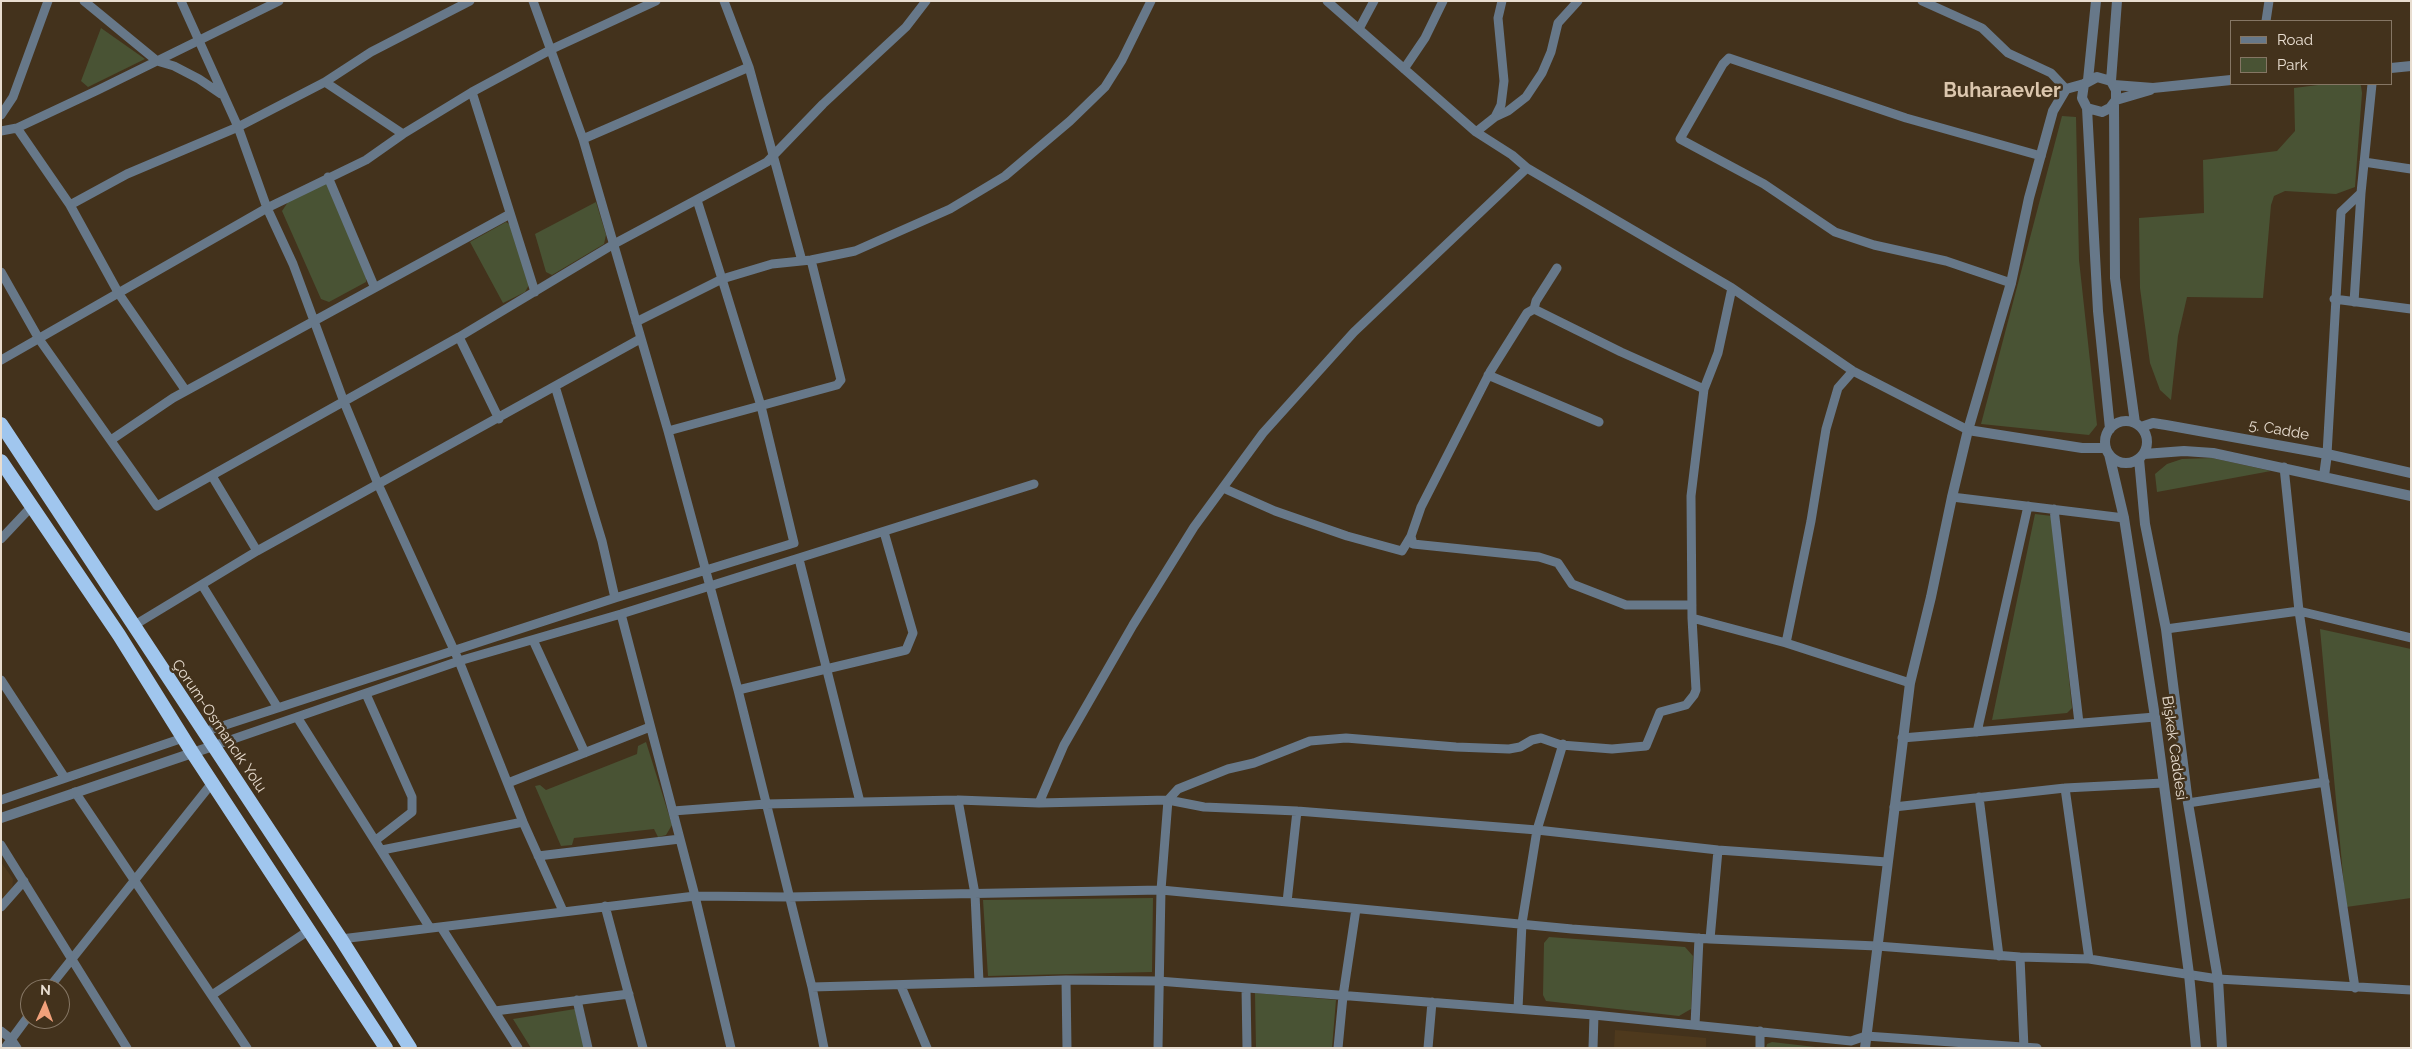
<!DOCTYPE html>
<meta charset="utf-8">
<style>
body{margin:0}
#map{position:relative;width:2412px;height:1049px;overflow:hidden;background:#43321c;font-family:Raleway,sans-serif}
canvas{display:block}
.frame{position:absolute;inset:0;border:2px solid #e8ddd0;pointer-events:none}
.legend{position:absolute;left:2230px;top:20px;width:162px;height:65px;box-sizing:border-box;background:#43321c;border:1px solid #857664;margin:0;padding:6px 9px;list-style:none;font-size:15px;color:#e8ddd0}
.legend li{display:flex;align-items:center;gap:10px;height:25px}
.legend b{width:25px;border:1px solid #857664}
.north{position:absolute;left:20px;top:979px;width:50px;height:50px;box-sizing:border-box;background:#43321c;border:1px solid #857664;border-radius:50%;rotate:2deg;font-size:14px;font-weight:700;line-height:20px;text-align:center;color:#e8ddd0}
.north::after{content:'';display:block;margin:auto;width:18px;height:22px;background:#f1a17b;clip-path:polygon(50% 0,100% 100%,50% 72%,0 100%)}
</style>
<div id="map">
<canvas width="2412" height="1049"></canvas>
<div class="frame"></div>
<ul class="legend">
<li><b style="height:6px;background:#677889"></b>Road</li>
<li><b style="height:14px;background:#495334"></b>Park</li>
</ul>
<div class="north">N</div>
</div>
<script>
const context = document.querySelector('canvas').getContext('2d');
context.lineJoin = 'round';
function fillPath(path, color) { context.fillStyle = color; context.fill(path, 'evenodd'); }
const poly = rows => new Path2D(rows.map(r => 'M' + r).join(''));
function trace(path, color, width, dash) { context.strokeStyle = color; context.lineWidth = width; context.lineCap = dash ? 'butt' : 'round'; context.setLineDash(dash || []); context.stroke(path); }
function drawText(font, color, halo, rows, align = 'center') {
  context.font = font + ' Raleway,sans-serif'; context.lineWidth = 5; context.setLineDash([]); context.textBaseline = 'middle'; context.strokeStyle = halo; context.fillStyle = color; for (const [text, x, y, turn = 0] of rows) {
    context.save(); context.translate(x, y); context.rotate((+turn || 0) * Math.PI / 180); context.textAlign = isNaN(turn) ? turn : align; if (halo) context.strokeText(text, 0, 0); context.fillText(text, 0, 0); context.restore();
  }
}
const built = poly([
 [1,862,13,879,12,893,1,904],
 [1615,1030,1706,1038,1706,1048,1614,1048]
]);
const green = poly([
 [101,28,145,59,88,87,81,81],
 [2326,84,2360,84,2361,86,2362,93,2355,187,2336,194,2285,191,2274,196,2271,205,2263,298,2187,297,2178,336,2171,400,2160,390,2150,363,2140,288,2139,218,2204,213,2203,160,2277,151,2295,131,2294,88],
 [2062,116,2076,117,2079,260,2097,425,2089,435,1981,424],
 [330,181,367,272,366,282,329,302,321,299,282,211,288,202],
 [596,202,606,235,604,244,552,275,546,272,535,234],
 [506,222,512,226,530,283,525,292,503,303,470,242],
 [2212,458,2271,471,2157,492,2155,474,2167,464,2182,459],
 [2035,514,2052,516,2072,708,2067,713,1992,720],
 [2320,629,2411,649,2411,898,2346,907],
 [646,742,672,825,666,835,658,837,654,829,574,838,572,845,561,846,535,786,540,785,546,790,637,754,638,746],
 [1153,898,1152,972,988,976,983,900],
 [1549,937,1685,947,1693,956,1691,1009,1679,1016,1546,1001,1543,995,1544,943],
 [1255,993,1336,1000,1332,1048,1256,1048],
 [575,1009,584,1048,531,1048,513,1019],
 [1772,1042,1824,1048,1766,1048,1767,1044]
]);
const minor = poly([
 [84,1,157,61,174,66,199,79,221,94],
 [181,1,238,127,267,208,293,264,344,402,378,484,459,661,523,822,563,911],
 [533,1,583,139,668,431,738,690,812,987,824,1048],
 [724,1,749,67,802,261],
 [1327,1,1476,132],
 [1502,1,1498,18,1504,81,1501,105,1495,117,1476,132,1512,155,1527,168],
 [1922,1,1982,28,2008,53,2051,73,2066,89],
 [2266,21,2269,1],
 [1359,29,1374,1],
 [1404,69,1425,38,1443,1],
 [325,82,403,134],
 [472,92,535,292],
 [1,115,13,97,48,1],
 [1495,117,1508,111,1526,97,1542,73,1551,52,1558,23,1578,1],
 [17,128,70,205,119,294,186,391],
 [1,131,17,128,98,90,279,1],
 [583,139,749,67],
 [2364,162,2411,169],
 [328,177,374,286],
 [70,205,127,174,238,127,325,82,371,52,470,1],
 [1,272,39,339,157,506,459,337,614,244,767,162,823,104,906,27,926,1],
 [2011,283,1946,261,1874,245,1835,232,1764,184,1680,139,1723,64,1729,58,1906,118,2041,156],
 [2334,299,2411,309],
 [2354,302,2361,193,2372,84],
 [1534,309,1536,301,1557,268],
 [636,322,722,279,697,200],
 [459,337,499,419],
 [1,360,267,208,366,160,403,134,472,92,552,49,656,1],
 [1488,375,1599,422],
 [555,386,602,541,615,598,794,543,761,406,722,279,772,264,811,260,855,251,950,209,1005,176,1070,121,1105,87,1122,60,1151,1],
 [668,431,837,385,841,380,811,260],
 [111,440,173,398,510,214],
 [2327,454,2341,212,2361,193],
 [2284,467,2299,611,2355,988],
 [212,476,257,551],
 [1223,488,1275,511,1347,536,1402,551,1411,536],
 [1952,497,2124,518],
 [2054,509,2079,723],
 [1,539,32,506],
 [799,559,860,802],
 [202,585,278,708],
 [1692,605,1626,605,1572,584,1558,563,1539,557,1413,544,1411,536,1421,507,1490,372,1527,313,1534,309,1621,352,1704,389],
 [621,614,695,896,731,1048],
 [1692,618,1786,643,1910,683],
 [133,626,257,551,640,339],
 [2166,629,2299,611,2411,638],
 [533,640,585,753],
 [1786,643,1811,521,1826,429,1838,388,1853,371],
 [1,680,65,778],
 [738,690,906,650,913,633,884,532],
 [366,694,412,797,412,812,376,840],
 [297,717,430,928],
 [204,732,615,598],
 [1977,732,2028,506],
 [1902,738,2155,717],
 [213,746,459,661,621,614,1034,484],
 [508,783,650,727],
 [2065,788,2089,959],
 [75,792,247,1048],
 [1979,797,1999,956],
 [1,800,183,738],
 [958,800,975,894,979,982],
 [1039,803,1064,745,1133,625,1194,527,1263,433,1354,332,1527,168,1732,288,1853,371,1968,430],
 [2188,803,2325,782],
 [1894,807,2065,788,2163,783],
 [673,811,766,804,958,800,1039,803,1168,800,1204,807,1297,811,1537,830,1563,744],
 [1,845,127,1048],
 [382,850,523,822],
 [538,856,680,839],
 [1287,902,1297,811],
 [605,906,643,1048],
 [1,907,24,881],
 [441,927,518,1048],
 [341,939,695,896,788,897,1161,890,1572,929,1710,939,1877,946,2020,957,2089,959,2218,979,2411,990],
 [1710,939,1718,850],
 [2020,957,2024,1048],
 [1066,980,1067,1048],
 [901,986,927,1048],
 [812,987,1066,980,1158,981,1594,1015,1851,1041,1866,1036,2037,1048],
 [1246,988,1247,1048],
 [48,989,212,783],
 [212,995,308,931],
 [577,1000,588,1048],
 [1518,1009,1522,923,1537,830,1718,850,1887,862],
 [495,1011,629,994],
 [1695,1025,1699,938],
 [1,1031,11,1039,17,1048],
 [5,1048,30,1014],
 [1158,1048,1161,890,1168,800,1178,789,1228,769,1254,763,1310,741,1346,738,1456,747,1509,749,1520,747,1532,740,1541,738,1561,745,1612,749,1646,746,1660,712,1686,705,1694,695,1696,690,1692,618,1691,496,1704,389,1718,353,1732,288],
 [1338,1048,1343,996,1356,909],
 [1428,1048,1432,1002],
 [1593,1048,1594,1015],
 [1760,1048,1760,1031]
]);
const tertiary = poly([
 [2391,68,2411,66],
 [2088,80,2096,1],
 [2111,81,2097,77,2084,84,2082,98,2087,108,2102,112,2110,108,2116,100,2116,90,2111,81,2117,1],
 [2114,85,2153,88,2231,80],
 [2116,100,2150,90],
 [2114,104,2115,278,2135,423],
 [2087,108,2098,311,2110,429],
 '2105 442a21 21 0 1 1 42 0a21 21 0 1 1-42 0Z',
 [2141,427,2153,423,2166,425,2327,454,2411,473],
 [1968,430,2082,448,2106,448],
 [2109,454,2124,518,2155,717,2189,974,2196,1048],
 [2144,454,2184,451,2213,453,2411,496],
 [2139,459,2145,524,2166,629,2188,803,2218,979,2222,1048],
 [2324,476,2327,454],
 [1,818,213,746],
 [1865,1048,1910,683,1931,597,1952,497,1968,430,2011,283,2029,198,2053,111,2066,89,2084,84]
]);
const trunk = poly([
 [1,424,341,939,410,1048],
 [1,461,119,635,192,752,386,1048]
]);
const streetNames = [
 ["5. Cadde",2279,430,10],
 ["Çorum-Osmancık Yolu",219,726,56],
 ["Bişkek Caddesi",2174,748,82]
];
const districtNames = [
 ["Buharaevler",2002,91]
];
fillPath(built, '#4e391d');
fillPath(green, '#495334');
trace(minor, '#677889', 9);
trace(tertiary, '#677889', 10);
trace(trunk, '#a0c6ee', 14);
drawText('15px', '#e8ddd0', '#43321c', streetNames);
drawText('bold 20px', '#dbc6ad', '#43321c', districtNames);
</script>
